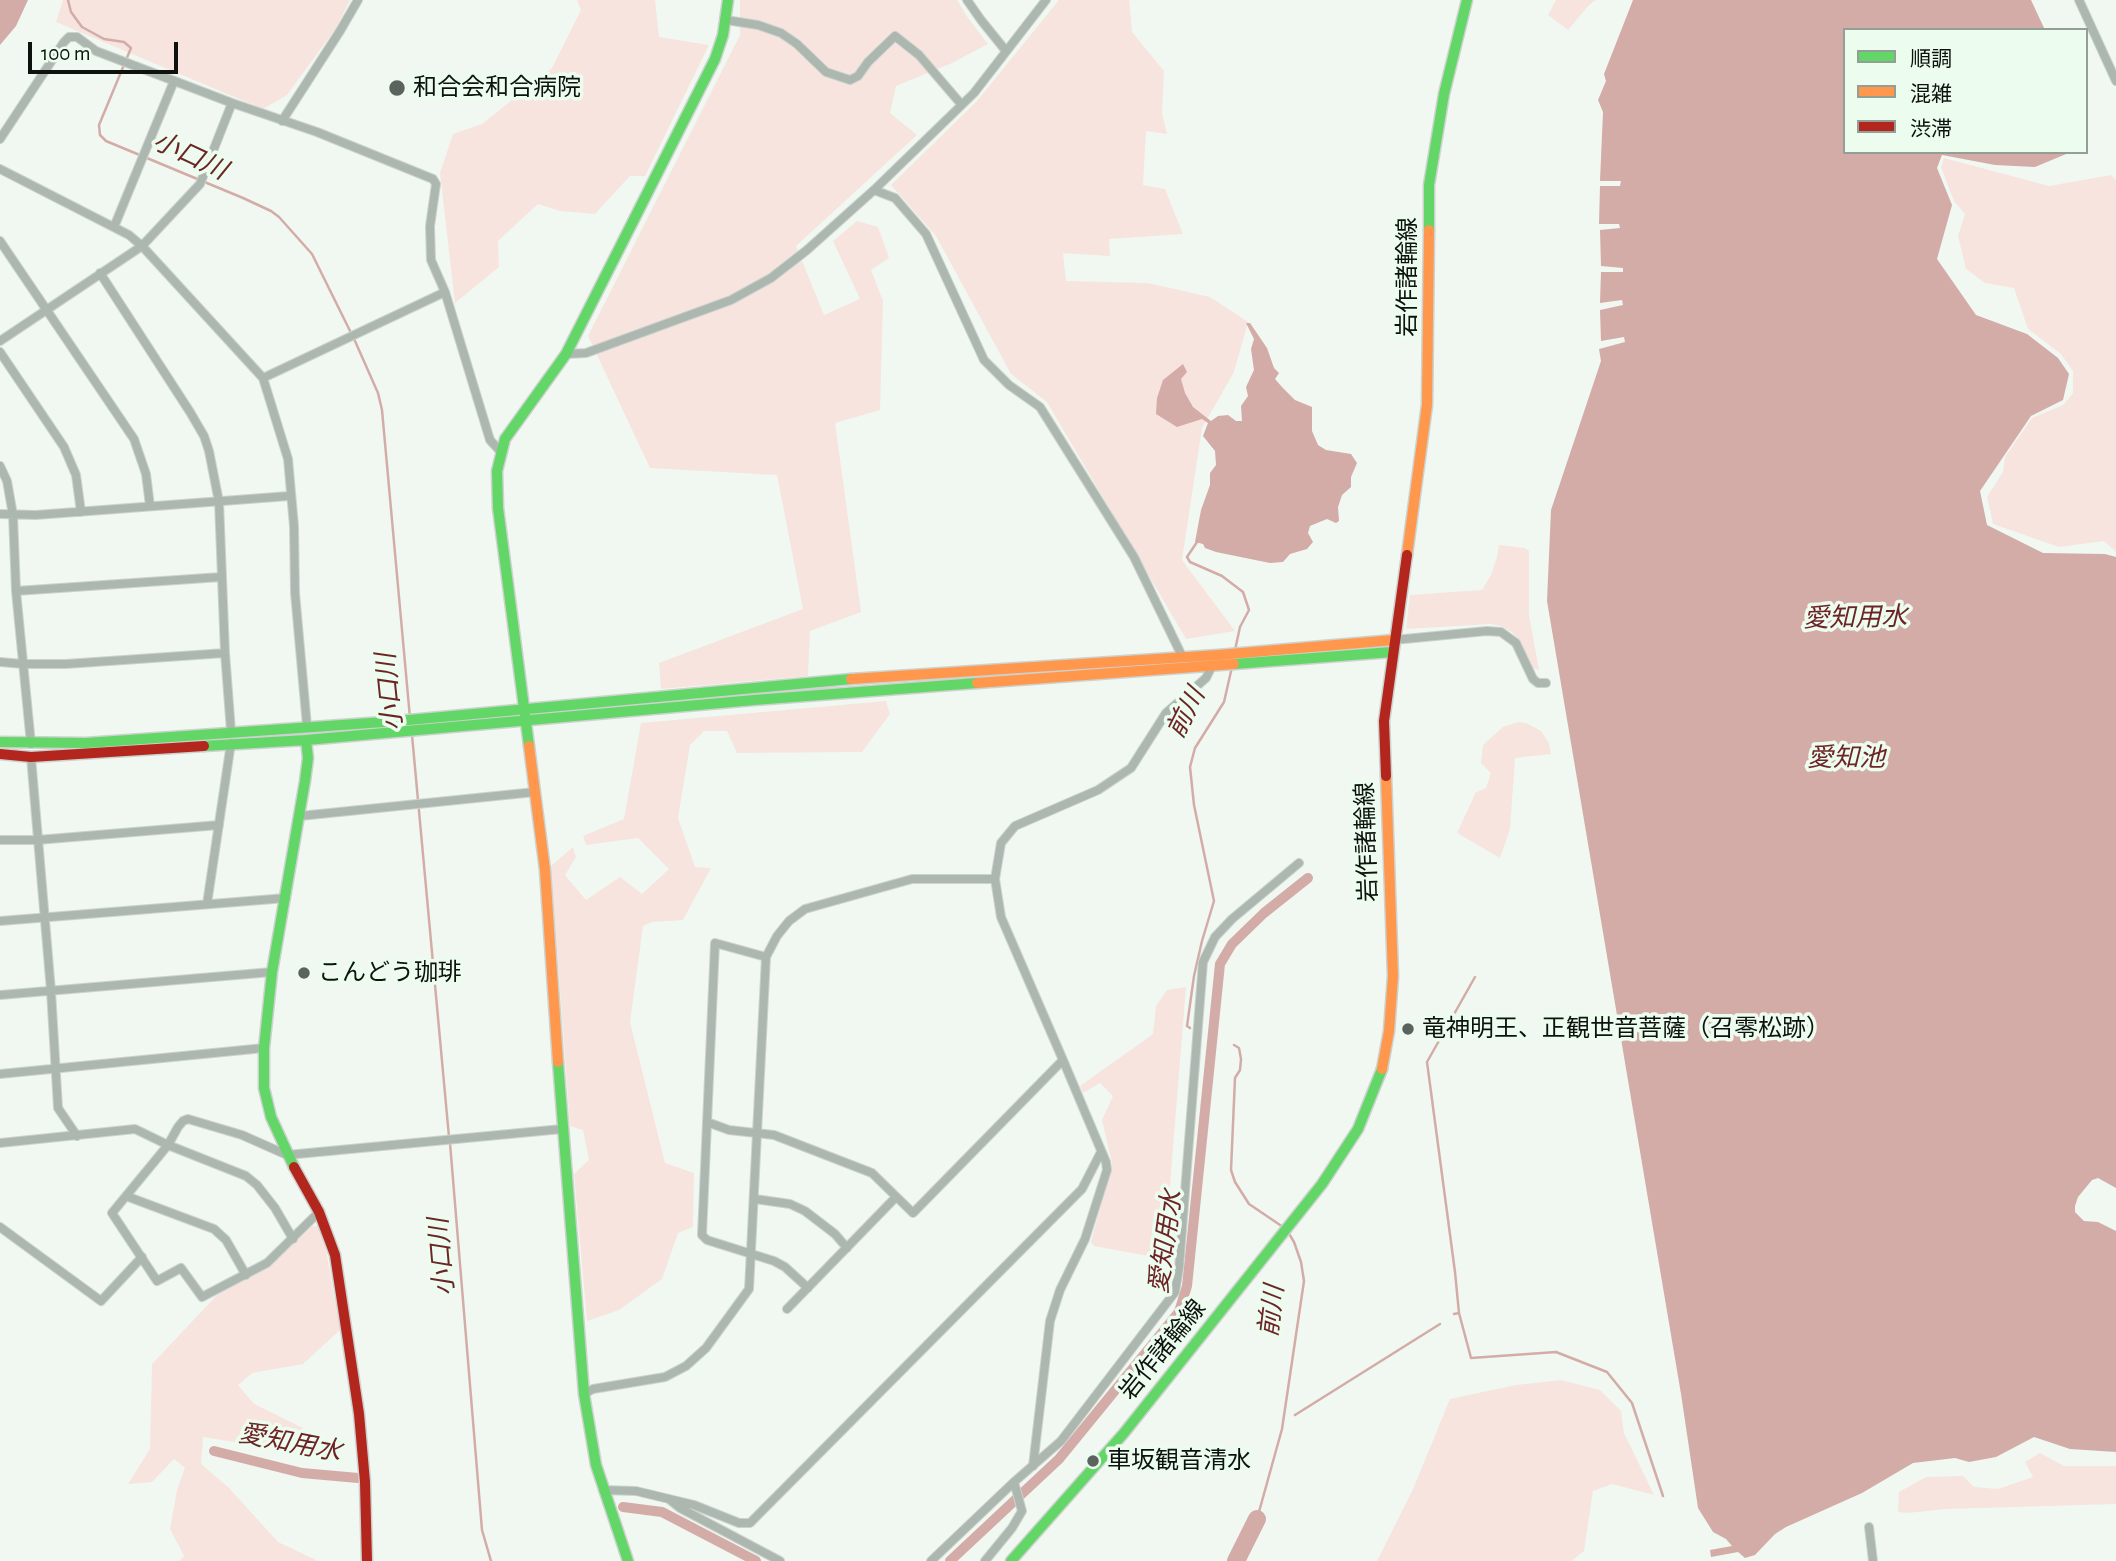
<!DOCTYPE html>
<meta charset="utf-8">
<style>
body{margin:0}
#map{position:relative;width:2116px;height:1561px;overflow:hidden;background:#f0f8f1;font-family:"Alegreya Sans","Noto Sans JP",sans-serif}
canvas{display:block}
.legend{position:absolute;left:1843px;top:28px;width:245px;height:126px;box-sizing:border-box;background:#ecfcee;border:2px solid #939e94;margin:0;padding:9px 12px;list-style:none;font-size:21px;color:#0d120e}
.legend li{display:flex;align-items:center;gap:14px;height:35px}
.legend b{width:35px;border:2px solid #939e94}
.scale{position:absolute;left:28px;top:42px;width:150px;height:32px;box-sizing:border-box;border:4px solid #0d120e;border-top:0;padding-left:9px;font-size:21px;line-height:24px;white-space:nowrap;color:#0d120e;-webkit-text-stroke:5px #ecfcee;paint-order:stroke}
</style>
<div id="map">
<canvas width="2116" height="1561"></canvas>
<ul class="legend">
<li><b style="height:9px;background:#63d668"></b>順調</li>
<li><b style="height:9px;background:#ff974d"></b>混雑</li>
<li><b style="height:9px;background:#b3261e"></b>渋滞</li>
</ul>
<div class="scale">100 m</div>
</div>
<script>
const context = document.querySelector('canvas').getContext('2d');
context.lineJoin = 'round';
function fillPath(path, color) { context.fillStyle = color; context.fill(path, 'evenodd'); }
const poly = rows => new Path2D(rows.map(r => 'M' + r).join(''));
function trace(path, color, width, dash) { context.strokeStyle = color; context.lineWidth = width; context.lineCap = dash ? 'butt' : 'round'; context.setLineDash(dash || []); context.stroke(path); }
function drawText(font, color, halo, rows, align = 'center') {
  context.font = font + ' "Alegreya Sans","Noto Sans JP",sans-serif'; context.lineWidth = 7; context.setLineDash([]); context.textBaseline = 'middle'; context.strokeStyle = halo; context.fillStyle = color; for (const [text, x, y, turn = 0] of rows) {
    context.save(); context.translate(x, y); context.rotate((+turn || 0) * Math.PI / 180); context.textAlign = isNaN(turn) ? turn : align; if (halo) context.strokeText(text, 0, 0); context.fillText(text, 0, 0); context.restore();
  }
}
const green = poly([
 [63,0,350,0,336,28,287,95,263,109,56,22],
 [577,0,655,0,659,37,709,45,645,176,630,176,595,214,560,211,538,204,498,241,499,267,455,303,440,173,453,134,482,124,552,68,581,10],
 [740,0,957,0,968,18,988,44,952,63,896,86,890,113,917,135,796,246,824,315,860,299,833,241,857,221,878,227,889,258,871,270,883,301,880,410,835,423,861,612,810,631,808,676,661,689,659,663,803,609,777,475,650,468,588,336,740,35],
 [1059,0,1129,0,1132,32,1164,71,1162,113,1167,134,1146,131,1143,185,1165,189,1183,234,1109,239,1110,256,1063,253,1066,281,1148,283,1210,297,1248,322,1234,372,1202,428,1182,560,1235,631,1186,639,1047,402,1011,374,936,236,891,185,977,101],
 [1556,0,1596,0,1589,5,1568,30,1548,15],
 [1944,158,2049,186,2111,175,2116,180,2116,552,2104,541,2059,547,1993,524,1987,497,2003,472,2005,457,2032,418,2063,405,2073,393,2073,371,2061,354,2028,329,2014,288,1985,283,1966,269,1958,236,1965,214,1954,201,1941,167],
 [1499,545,1525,548,1529,551,1529,615,1539,670,1531,667,1523,646,1513,633,1501,626,1491,624,1406,629,1410,595,1482,590,1491,575,1497,557],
 [886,701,890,714,862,752,737,753,727,731,704,731,690,745,678,818,695,867,711,868,683,920,652,922,643,926,630,1022,665,1163,694,1173,693,1227,678,1233,662,1279,619,1310,587,1321,574,1174,589,1160,583,1130,570,1126,551,866,573,847,576,857,565,875,586,900,620,877,642,894,669,869,638,838,586,845,583,836,624,819,641,723],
 [1518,722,1526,723,1541,731,1549,743,1551,754,1515,758,1510,829,1500,858,1457,833,1476,792,1486,788,1491,773,1481,763,1483,745,1503,727],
 [1186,987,1164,1259,1094,1246,1091,1242,1112,1163,1102,1120,1113,1096,1100,1083,1083,1093,1080,1086,1153,1034,1156,1006,1167,990],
 [312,1226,318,1226,326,1250,340,1330,303,1364,252,1373,238,1385,254,1404,303,1428,292,1451,203,1437,201,1464,228,1487,278,1542,318,1561,179,1561,184,1556,170,1529,177,1490,185,1468,174,1459,152,1482,128,1484,150,1449,152,1364,217,1295,267,1268],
 [1561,1380,1600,1390,1621,1411,1624,1433,1654,1495,1612,1484,1593,1491,1584,1551,1571,1561,1377,1561,1413,1489,1450,1399,1516,1385],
 [2040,1453,2064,1466,2116,1466,2116,1504,1947,1509,1907,1513,1898,1512,1899,1492,1926,1477,1963,1476,1974,1487,1998,1489,2033,1477,2025,1462]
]);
const water = poly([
 [0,0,28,0,16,26,0,45],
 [1633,0,2031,0,2045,30,1845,30,1845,152,2071,152,2035,167,1995,165,1942,155,1937,168,1952,205,1937,259,1976,315,2027,334,2058,358,2069,374,2063,400,2031,416,1980,491,1987,525,2043,553,2105,554,2116,557,2116,1188,2098,1178,2092,1180,2078,1197,2075,1206,2075,1212,2084,1221,2098,1222,2116,1231,2116,1452,2070,1449,2034,1437,1996,1457,1969,1462,1955,1458,1913,1463,1862,1493,1786,1527,1775,1534,1755,1555,1745,1558,1738,1552,1711,1557,1710,1550,1732,1546,1726,1539,1713,1532,1698,1508,1681,1394,1547,601,1551,510,1601,361,1599,349,1625,342,1624,337,1601,341,1600,310,1623,305,1622,300,1600,303,1601,272,1623,272,1623,268,1601,266,1600,230,1620,228,1619,224,1599,224,1600,186,1620,186,1621,181,1600,181,1603,112,1598,100,1606,81,1604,74],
 [1246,323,1250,323,1267,348,1274,368,1279,373,1275,379,1282,387,1295,400,1312,407,1312,431,1318,445,1326,450,1351,454,1357,463,1351,477,1351,487,1342,495,1338,507,1339,521,1336,523,1327,519,1310,526,1308,533,1313,542,1307,549,1290,554,1283,562,1270,563,1216,552,1205,548,1203,544,1195,542,1201,510,1210,485,1210,473,1216,465,1215,451,1203,436,1208,423,1202,419,1177,427,1156,414,1157,398,1163,380,1183,364,1187,372,1181,379,1185,393,1193,407,1211,421,1218,416,1228,415,1236,421,1242,421,1241,406,1248,396,1246,387,1254,370,1251,349,1254,339]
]);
const stream = poly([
 [68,0,71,12,82,27,104,39,124,42,131,48,99,125,100,135,106,141,243,198,271,211,279,217,312,254,355,341,378,393,382,410,410,718],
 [1197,542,1187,557,1190,562,1222,576,1243,592,1249,610,1240,627,1235,650],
 [412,735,449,1137],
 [1190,1028,1187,1026,1194,976,1202,941,1214,901,1194,805,1190,767,1195,748,1224,702,1232,667],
 [1234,1045,1239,1048,1241,1059,1240,1070,1235,1078,1231,1170,1235,1182,1249,1204,1283,1227],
 [450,1143,482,1530,491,1561],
 [1459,1313,1471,1358,1556,1352,1607,1372,1632,1403,1663,1496],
 [1454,1314,1459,1313,1455,1272,1427,1062,1475,977],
 [1295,1415,1440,1324],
 [1257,1519,1282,1429,1304,1281,1301,1262,1294,1242,1288,1232]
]);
const canal = poly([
 [214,1451,302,1473,358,1478],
 [623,1507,662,1512,756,1561],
 [950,1561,1059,1459,1179,1312,1187,1286,1220,964,1232,944,1264,913,1308,878]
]);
const river = poly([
 [1236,1561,1257,1519]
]);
const street = poly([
 [967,0,981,20,1006,51],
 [2079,0,2116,81],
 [726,20,758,25,781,33,797,44,826,72,850,80,858,76,868,62,895,36,919,55,961,104],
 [282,121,340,31,358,0],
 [0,139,64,42,69,37,77,37,96,51,232,103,317,132,433,179,436,184,430,226,431,260,445,292,490,440,501,452],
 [0,169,129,235,142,246,263,378,288,459,294,526,295,593,307,726],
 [874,190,895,198,926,234,984,360,1009,385,1040,407,1134,557,1182,656],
 [114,227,174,81],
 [0,241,134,439,146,474,150,506],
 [100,273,190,412,204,436,209,451,219,502,225,653,231,731],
 [0,341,142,246,200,184,232,103],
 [0,352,64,447,76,475,81,512],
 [566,354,586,353,731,300,771,278,807,250,874,190,974,93,1046,0],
 [263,378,445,292],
 [0,466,7,481,13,515,16,591,31,744],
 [0,514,36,515,289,496],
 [16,591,221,577],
 [1394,640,1487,631,1501,632,1516,643,1533,679,1538,683,1546,683],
 [0,662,23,664,66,664,225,653],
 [31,757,51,991,58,1108,77,1136],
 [300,816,535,792],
 [0,840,37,840,219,825],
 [207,904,231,743],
 [0,921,286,898],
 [766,957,715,943,702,1235,707,1240,774,1261,785,1267,808,1288],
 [0,995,272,972],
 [0,1074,264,1048],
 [707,1122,729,1130,774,1135,872,1173,913,1213,1063,1060],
 [0,1143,135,1129,168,1145,246,1176,257,1185,275,1208,293,1239],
 [126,1196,214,1229,226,1240,246,1275],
 [755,1199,790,1204,805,1211,835,1234,847,1248],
 [319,1212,267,1263,202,1297,181,1268,157,1281,112,1213,168,1145,178,1127,183,1121,188,1119,242,1135,287,1155,562,1129],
 [0,1227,101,1301,142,1257],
 [787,1309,896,1197],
 [584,1394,593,1389,665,1377,686,1366,706,1348,749,1289,766,957,777,936,789,921,805,909,912,879,995,879],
 [1033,1466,1050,1321,1060,1290,1085,1239,1107,1170,1106,1162,1063,1060,1001,917,995,879,1001,843,1015,826,1098,790,1131,768,1166,713,1206,678,1212,666],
 [603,1490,636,1491,694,1505,739,1523,750,1523,1082,1189,1101,1152],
 [670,1500,680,1508,780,1561],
 [1869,1527,1873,1561],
 [931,1561,1014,1482,1061,1441,1175,1292,1179,1268,1203,962,1215,937,1232,919,1299,863],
 [985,1561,1012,1528,1022,1511,1014,1482]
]);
const fast = poly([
 [1429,230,1429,185,1444,94,1467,0],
 [1234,664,1392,652],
 [0,742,86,743,398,721,851,679],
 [204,746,306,740,754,700,977,683],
 [529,746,498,508,497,471,505,439,566,354,715,59,723,35,728,0],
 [558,1062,584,1394,596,1465,628,1561],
 [294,1167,271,1117,264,1088,264,1048,272,972,305,781,308,758,306,740],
 [1011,1561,1124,1433,1322,1184,1358,1129,1382,1069]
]);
const slow = poly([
 [1407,555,1427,405,1429,230],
 [851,679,1218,655,1394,640],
 [977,683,1234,664],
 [529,746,545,870,558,1062],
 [1382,1069,1389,1031,1393,976,1386,776]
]);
const jam = poly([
 [0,754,31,757,204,746],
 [1386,776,1384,721,1407,555],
 [294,1167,319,1212,335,1255,359,1414,365,1482,367,1561]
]);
const markers = [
 [397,88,9,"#5c625d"],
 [304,973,7,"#5c625d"],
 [1408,1029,7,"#5c625d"],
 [1093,1461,7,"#5c625d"]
];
const poiNames = [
 ["和合会和合病院",413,88],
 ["こんどう珈琲",318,973],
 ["竜神明王、正観世音菩薩（召零松跡）",1422,1029],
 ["車坂観音清水",1107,1461]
];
const streetNames = [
 ["岩作諸輪線",1408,277,-90],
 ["岩作諸輪線",1367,842,-92],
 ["岩作諸輪線",1163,1350,-51]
];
const waterNames = [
 ["小口川",190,156,25],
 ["愛知用水",1855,618,-1],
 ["小口川",390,692,-96],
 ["前川",1186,713,-63],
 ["愛知池",1846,758],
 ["愛知用水",1166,1242,-82],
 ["小口川",442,1257,-95],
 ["前川",1272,1311,-83],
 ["愛知用水",290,1443,11]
];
fillPath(green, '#f7e4df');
fillPath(water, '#d3aca8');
trace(stream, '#d3aca8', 2.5);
trace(canal, '#d3aca8', 10);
trace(river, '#d3aca8', 18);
trace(street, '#cdd2ce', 10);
trace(fast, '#cdd2ce', 13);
trace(slow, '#cdd2ce', 13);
trace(jam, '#cdd2ce', 13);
trace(street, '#acb8af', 8);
trace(fast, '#63d668', 10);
trace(slow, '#ff974d', 10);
trace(jam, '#b3261e', 10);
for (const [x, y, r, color] of markers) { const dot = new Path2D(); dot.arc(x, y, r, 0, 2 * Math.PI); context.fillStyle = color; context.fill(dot); trace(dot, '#ecfcee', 2.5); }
drawText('24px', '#0d120e', '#ecfcee', poiNames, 'left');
drawText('24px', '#0d120e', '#ecfcee', streetNames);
drawText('italic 26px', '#6d2426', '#ecfcee', waterNames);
</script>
